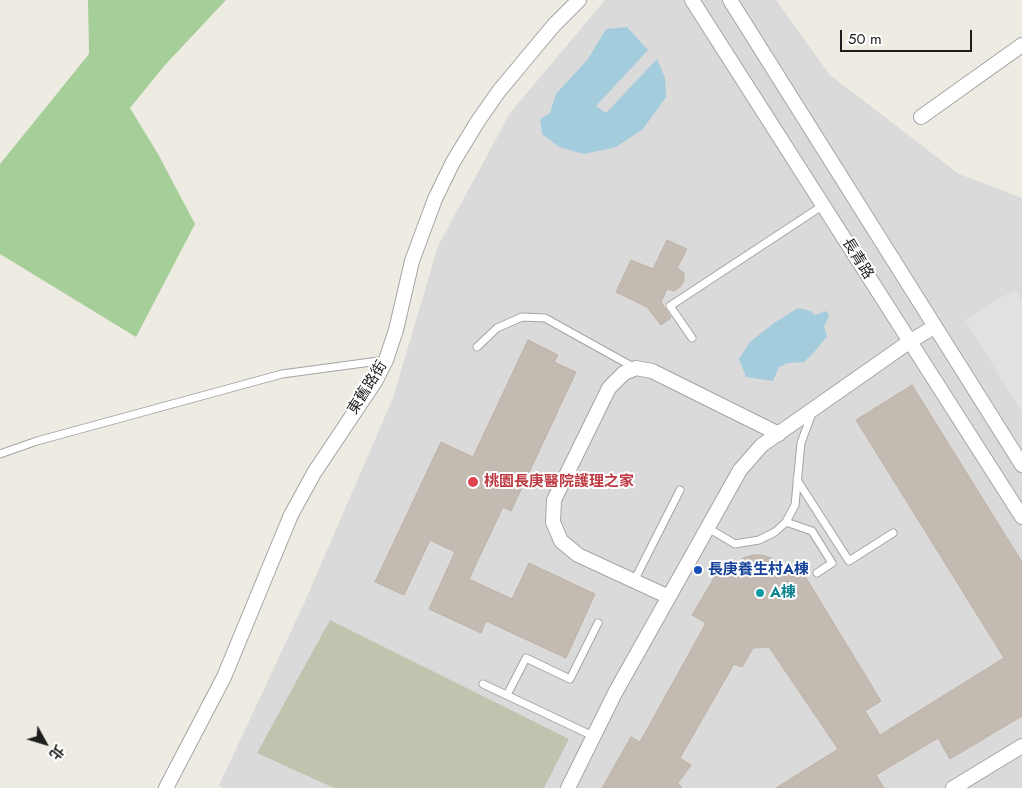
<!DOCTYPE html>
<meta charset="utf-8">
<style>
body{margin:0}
#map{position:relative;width:1022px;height:788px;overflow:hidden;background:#eeebe3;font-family:Jost,"Noto Sans TC",sans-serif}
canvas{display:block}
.north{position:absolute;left:20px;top:718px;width:50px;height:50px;-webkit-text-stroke:4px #fff;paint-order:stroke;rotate:129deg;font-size:14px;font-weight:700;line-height:20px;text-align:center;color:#1d1d1d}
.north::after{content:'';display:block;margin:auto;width:18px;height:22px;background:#1d1d1d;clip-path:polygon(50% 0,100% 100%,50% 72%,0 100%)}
.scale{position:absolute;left:840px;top:30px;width:132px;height:22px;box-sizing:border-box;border:2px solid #1d1d1d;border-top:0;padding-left:6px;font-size:15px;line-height:18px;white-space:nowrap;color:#1d1d1d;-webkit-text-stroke:4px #fff;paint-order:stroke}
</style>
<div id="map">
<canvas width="1022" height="788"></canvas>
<div class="north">北</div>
<div class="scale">50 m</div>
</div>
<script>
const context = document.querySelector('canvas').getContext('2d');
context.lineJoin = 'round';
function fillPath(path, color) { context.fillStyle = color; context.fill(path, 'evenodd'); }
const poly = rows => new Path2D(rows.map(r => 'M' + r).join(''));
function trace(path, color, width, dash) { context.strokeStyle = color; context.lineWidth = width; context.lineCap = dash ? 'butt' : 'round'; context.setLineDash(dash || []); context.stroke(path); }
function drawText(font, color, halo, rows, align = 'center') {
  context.font = font + ' Jost,"Noto Sans TC",sans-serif'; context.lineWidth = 4; context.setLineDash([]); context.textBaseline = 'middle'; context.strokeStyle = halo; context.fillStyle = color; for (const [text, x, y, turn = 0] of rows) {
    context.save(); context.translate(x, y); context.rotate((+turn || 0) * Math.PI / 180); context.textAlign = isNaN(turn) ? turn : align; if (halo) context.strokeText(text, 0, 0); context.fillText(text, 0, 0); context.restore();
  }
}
const residential = poly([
 [605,0,776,0,830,75,959,174,1022,198,1022,788,223,788,219,785,302,608,393,398,438,246,510,113]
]);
const construction = poly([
 [330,620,569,739,544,788,334,788,257,753]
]);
const forest = poly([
 [88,0,226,0,165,65,130,108,158,154,195,224,136,337,0,254,0,164,89,54]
]);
const parking = poly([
 [1015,289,1022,301,1022,412,965,320]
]);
const water = poly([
 [627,27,648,50,596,106,606,113,657,59,665,78,666,97,643,129,616,147,584,154,559,147,542,134,540,119,550,113,556,94,588,59,606,29],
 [798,308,811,311,814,315,827,311,829,317,824,326,827,336,815,351,804,362,788,363,779,367,773,381,746,377,739,359,750,342,774,323]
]);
const building = poly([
 [667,240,687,249,677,268,684,273,684,281,680,287,674,291,667,289,661,302,671,318,661,325,647,307,616,292,631,260,653,269,667,240],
 [528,340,558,355,554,362,576,372,511,511,503,507,469,579,512,599,529,563,595,594,566,658,486,621,481,633,429,609,455,552,430,540,404,595,375,582,441,442,473,457,528,340],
 [912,385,1022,562,1022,716,950,759,938,738,876,775,884,788,776,788,838,749,769,647,753,648,742,667,734,664,680,758,691,765,678,783,682,788,602,788,631,737,640,742,706,623,692,615,723,563,733,569,743,558,753,555,762,555,771,558,785,571,797,563,881,701,865,711,880,735,1004,658,856,420,912,385]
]);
const service = poly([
 [692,338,670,306,822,206],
 [477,347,497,328,522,317,545,318,635,368],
 [0,454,37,441,282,374,386,360],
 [797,480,849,561,893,533],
 [786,522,812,531,832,563,817,573],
 [708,528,735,544,759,540,775,532,786,522,795,505,801,443,812,413],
 [634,581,680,490],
 [483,684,593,736],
 [507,695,526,658,570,679,598,623]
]);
const minor = poly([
 [692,0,1022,517],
 [730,0,1022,465],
 [921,117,1022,45],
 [669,597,578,555,561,541,553,522,554,500,609,388,624,373,636,368,652,371,779,434],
 [166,788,224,677,291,515,314,473,376,380,386,360,396,330,412,261,435,199,453,162,478,121,499,91,554,25,579,0],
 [568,788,615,693,740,470,762,445,909,342,934,327],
 [953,788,1022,746]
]);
const markers = [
 [473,482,6,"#e0444e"],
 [698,570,5,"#1a4fb4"],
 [760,593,5,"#0f9aa8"]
];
const streetNames = [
 ["長青路",857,259,58],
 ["東舊路街",368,388,-58]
];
const healthNames = [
 ["桃園長庚醫院護理之家",484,482]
];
const transitNames = [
 ["長庚養生村A棟",708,570]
];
const cultureNames = [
 ["A棟",770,593]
];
fillPath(residential, '#dbdada');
fillPath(construction, '#c2c3af');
fillPath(forest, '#a6ce98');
fillPath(parking, '#e1e1e1');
fillPath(water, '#a3cddc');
fillPath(building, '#c3bab2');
trace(building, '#c0b2a5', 1);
trace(service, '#a4a4a4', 9);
trace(minor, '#a4a4a4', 16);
trace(service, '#fff', 7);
trace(minor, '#fff', 14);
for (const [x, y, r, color] of markers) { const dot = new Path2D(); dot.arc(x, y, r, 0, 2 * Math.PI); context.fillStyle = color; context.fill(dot); trace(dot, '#fff', 2); }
drawText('15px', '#1d1d1d', '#fff', streetNames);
drawText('bold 15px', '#be3a42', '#fff', healthNames, 'left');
drawText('bold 15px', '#164399', '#fff', transitNames, 'left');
drawText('bold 15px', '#0d838f', '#fff', cultureNames, 'left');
</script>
